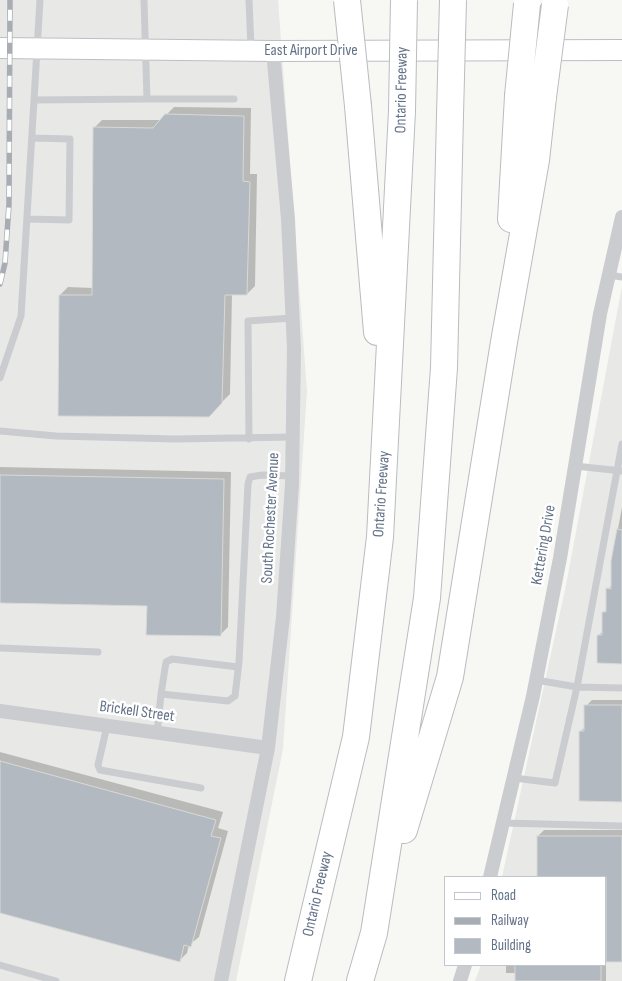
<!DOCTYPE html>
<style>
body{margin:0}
#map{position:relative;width:622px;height:981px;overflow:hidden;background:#f7f8f4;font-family:"Sofia Sans Condensed",sans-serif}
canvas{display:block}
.legend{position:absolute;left:444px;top:876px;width:162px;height:90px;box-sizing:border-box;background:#fff;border:1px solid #c1c7cf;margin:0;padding:6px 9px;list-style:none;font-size:15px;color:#637288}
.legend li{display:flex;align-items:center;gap:10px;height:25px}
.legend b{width:25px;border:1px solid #c1c7cf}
</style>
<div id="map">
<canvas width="622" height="981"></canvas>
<ul class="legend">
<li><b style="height:6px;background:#fff"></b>Road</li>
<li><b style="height:6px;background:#a8adb4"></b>Railway</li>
<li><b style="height:14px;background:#b3b9c1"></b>Building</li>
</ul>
</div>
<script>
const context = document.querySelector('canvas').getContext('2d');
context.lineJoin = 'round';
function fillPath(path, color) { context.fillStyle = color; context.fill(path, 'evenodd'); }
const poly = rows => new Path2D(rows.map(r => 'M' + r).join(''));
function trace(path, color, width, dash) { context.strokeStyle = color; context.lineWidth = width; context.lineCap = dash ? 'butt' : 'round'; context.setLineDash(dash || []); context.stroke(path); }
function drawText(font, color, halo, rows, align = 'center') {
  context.font = font + ' "Sofia Sans Condensed",sans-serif'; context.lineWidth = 5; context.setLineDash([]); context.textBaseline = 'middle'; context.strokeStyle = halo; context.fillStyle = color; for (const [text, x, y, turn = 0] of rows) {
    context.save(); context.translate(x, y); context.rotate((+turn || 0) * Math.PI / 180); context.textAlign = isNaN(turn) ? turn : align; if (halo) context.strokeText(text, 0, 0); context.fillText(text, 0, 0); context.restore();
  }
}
const built = poly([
 [0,0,278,0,307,391,283,749,236,981,0,981],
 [622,286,622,981,475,981,481,965,606,965,606,877,502,877,566,585]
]);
const shadow = poly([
 [174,107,251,108,250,174,257,174,255,286,247,294,232,294,230,394,208,416,60,295,68,287,93,288,94,128,102,120,161,120],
 [0,467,231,472,228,627,220,635,148,604,0,601],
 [622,507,622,506,622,662,598,636,603,631,603,613,607,609,608,589,613,584,612,561],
 [592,700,622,700,622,800,580,732,586,726,586,706],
 [0,752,223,812,218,828,228,831,199,937,189,945,187,953,179,961,0,912],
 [544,830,622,830,622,961,606,961,606,981,516,981,516,973,506,973,506,965,606,965,606,877,538,877,538,836]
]);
const building = poly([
 [165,114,244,116,243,181,250,182,247,295,225,295,222,403,209,417,58,416,59,295,92,295,93,127,153,128,165,114],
 [0,475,224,479,221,636,146,635,147,606,0,603,0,475],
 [617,529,622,530,622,664,597,663,597,635,602,635,602,612,606,612,606,588,611,589,611,561,617,529],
 [584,705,622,705,622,802,579,801,579,731,584,731,584,705],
 [0,761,216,820,211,836,221,838,191,947,184,945,180,962,0,913,0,761],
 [537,836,622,836,622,962,606,962,606,877,537,877,537,836],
 [515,965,601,965,601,981,515,981,515,965]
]);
const service = poly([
 [249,0,251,48],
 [147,99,234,99],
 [34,100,147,99,144,0],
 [27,219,69,220,70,139,32,138],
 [609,275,622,277],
 [0,378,21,316,40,0],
 [0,431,56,436,175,439,293,437],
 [249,439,248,321,292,318],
 [575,466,622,471],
 [0,648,98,652],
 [536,680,577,687,622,444],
 [161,694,166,662,172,659,238,667],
 [107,726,98,765,100,770,201,788],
 [157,733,161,694,228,701,235,696,239,662,248,484,250,477,262,475,292,476],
 [514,778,555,783,577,687,622,688],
 [503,823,622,826],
 [0,965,56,981]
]);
const minor = poly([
 [0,711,268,748],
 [490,877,533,696,560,558,600,314,622,217],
 [221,981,268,748,283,617,292,484,294,349,288,219,273,51],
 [460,981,465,965]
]);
const secondary = poly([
 [0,48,273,51,622,50]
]);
const motorway = poly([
 [358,106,377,332],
 [511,219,518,96],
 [404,830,450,677,504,342,536,160,543,97],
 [298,981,356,737,380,537,402,111],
 [360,981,374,933,427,598,444,368,450,115]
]);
const rail = poly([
 [0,284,5,263,9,204,10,0]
]);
const motorwayBridge = poly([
 [347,0,358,106],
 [518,96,527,4],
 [543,97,555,5],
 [402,111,404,0],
 [450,115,453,0]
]);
const streetNames = [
 ["East Airport Drive",311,51],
 ["Ontario Freeway",402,90,-89],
 ["Ontario Freeway",382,494,-86],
 ["South Rochester Avenue",271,518,-87],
 ["Kettering Drive",544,545,-80],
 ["Brickell Street",137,712,8],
 ["Ontario Freeway",318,894,-77]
];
fillPath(built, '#e8e8e7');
fillPath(shadow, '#0003');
fillPath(building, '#b3b9c1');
trace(building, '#d9d9d6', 1);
trace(secondary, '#bbbfc5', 22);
trace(motorway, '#b9bcc0', 28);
trace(service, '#caccd0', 7);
trace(minor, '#caccd0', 14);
trace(secondary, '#fff', 20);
trace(motorway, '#fff', 26);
trace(rail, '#a8adb4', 5.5);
trace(rail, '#fff', 4, [11]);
trace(motorwayBridge, '#b9bcc0', 28, []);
trace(motorwayBridge, '#fff', 26);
drawText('16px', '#637288', '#fff', streetNames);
</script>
